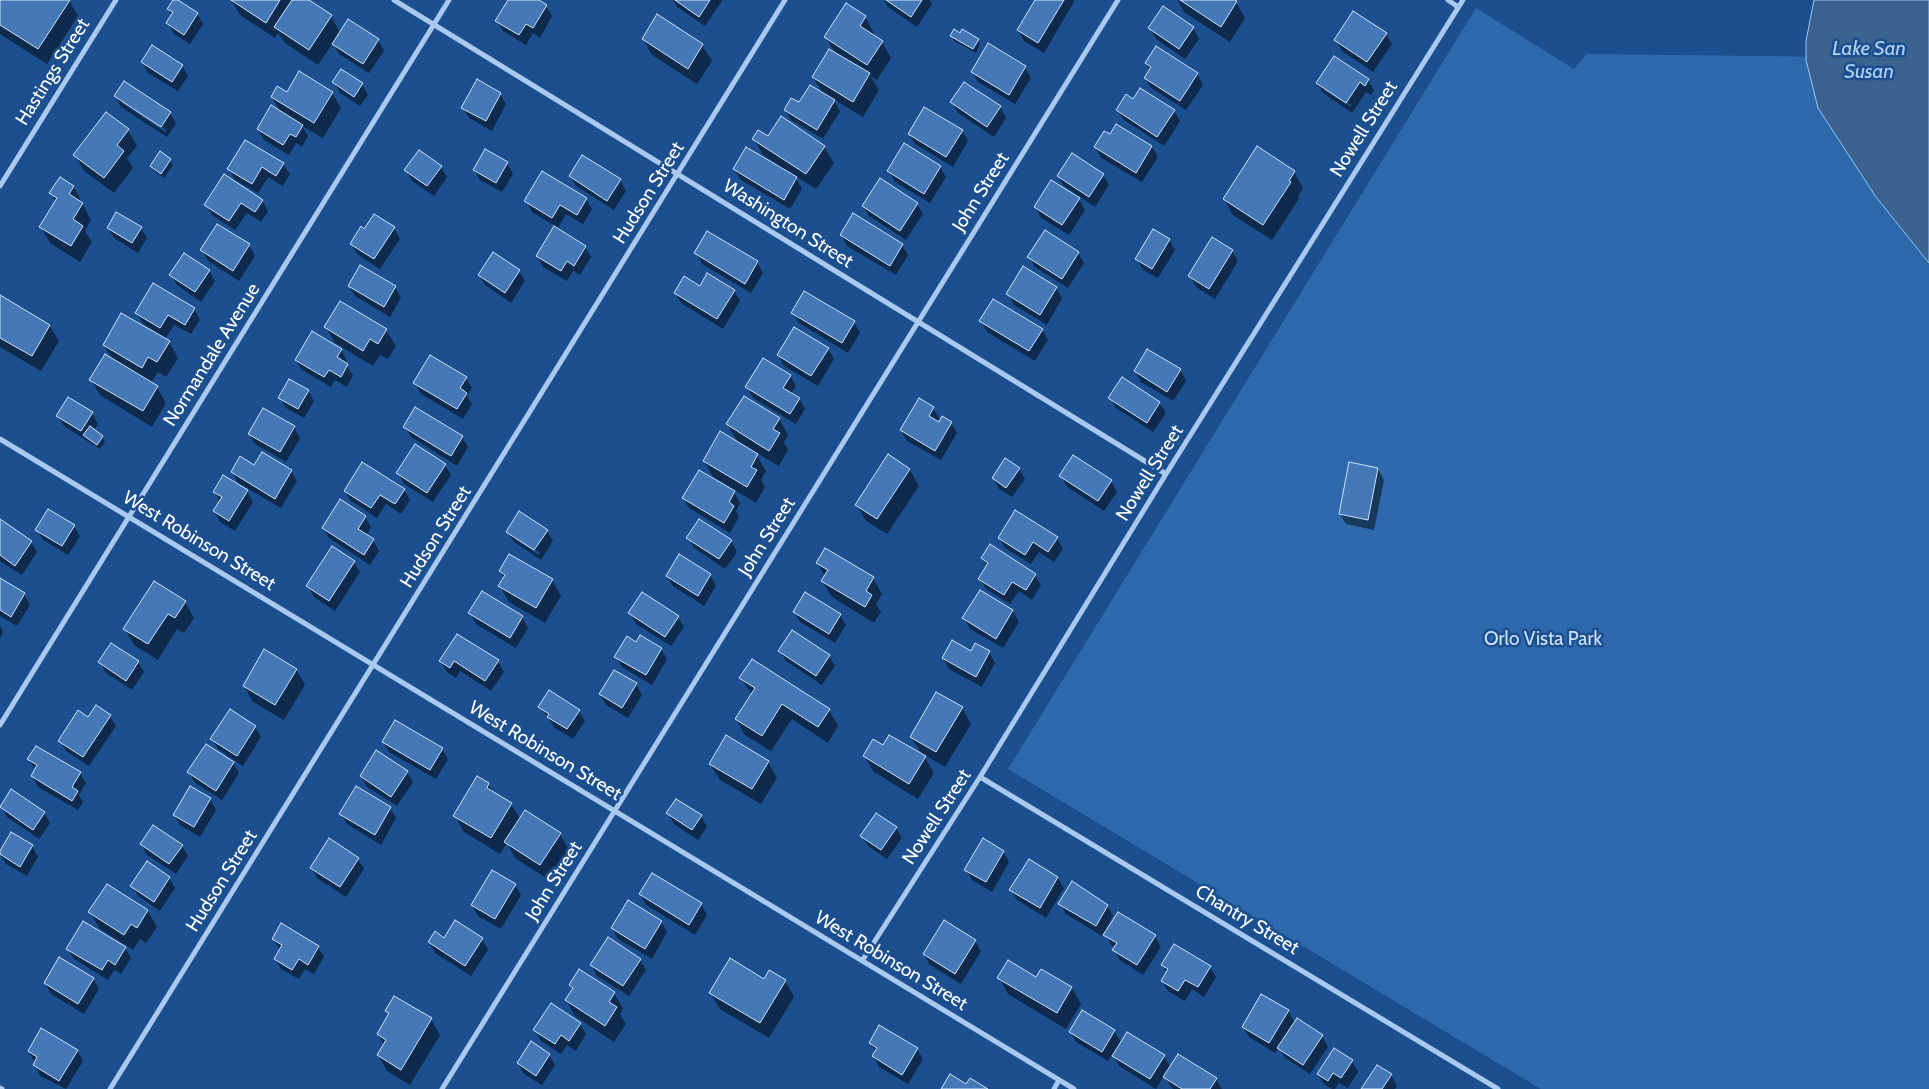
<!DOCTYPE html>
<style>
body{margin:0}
canvas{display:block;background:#1b4f8f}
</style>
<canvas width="1929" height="1089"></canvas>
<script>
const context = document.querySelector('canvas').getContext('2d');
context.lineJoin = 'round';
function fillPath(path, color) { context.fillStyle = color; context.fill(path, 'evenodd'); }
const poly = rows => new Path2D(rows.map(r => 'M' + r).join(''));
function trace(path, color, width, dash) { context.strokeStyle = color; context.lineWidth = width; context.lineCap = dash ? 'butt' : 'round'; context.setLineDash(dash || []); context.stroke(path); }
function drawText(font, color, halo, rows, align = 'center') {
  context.font = font + ' Cabin,sans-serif'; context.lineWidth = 5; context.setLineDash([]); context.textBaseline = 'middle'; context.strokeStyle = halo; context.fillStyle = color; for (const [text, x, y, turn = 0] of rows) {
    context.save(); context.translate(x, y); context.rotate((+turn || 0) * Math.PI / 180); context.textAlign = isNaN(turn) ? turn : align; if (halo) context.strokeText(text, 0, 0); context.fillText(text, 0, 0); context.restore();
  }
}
const green = poly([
 [1476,8,1574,69,1586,54,1929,58,1929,1089,1541,1089,1008,769]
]);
const water = poly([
 [1814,0,1929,0,1929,263,1876,197,1818,108,1806,60,1806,41,1814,0]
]);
const shadow = poly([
 [0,0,69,0,78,16,47,64,0,34],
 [174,0,197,14,203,24,190,44,174,34,168,23,173,16,168,9],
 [231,0,306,0,331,16,340,33,378,40,384,51,369,73,339,54,333,43,318,65,285,43,278,33,275,38,240,15],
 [509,0,537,0,546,6,552,16,540,38,533,33,526,45,503,31,497,21],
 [673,0,722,0,722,1,705,26,677,7],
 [884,0,930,0,932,4,917,27,888,7],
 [1036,0,1073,0,1074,2,1044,53,1024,41,1018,30],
 [1177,0,1233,0,1236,2,1245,18,1230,42,1184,12],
 [865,17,874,33,872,36,882,42,891,58,877,80,870,76,879,90,863,117,833,99,840,111,823,139,791,120,785,110,823,94,813,77,836,55,826,37],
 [1150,28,1193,28,1199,39,1185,59,1156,39],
 [961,34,978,39,980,44,976,53,954,41,952,36],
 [1386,34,1392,44,1373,72,1342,51,1336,40],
 [643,39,702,45,712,61,697,84,652,55],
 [142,62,182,65,188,76,178,91,148,73],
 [1146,63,1197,74,1203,85,1186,110,1151,88,1145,78,1150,70],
 [1025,67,1031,78,1015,104,978,82,972,72],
 [1368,80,1374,90,1371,95,1366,92,1352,113,1323,93,1317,83],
 [1324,87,1352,105,1351,107,1324,90],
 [334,82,362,84,368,95,360,106,340,93],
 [964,83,1000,107,1006,118,994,137,958,113,952,102],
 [287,93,332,93,341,108,323,138,302,126,308,136,302,147,296,143,289,155,264,140,258,129,281,113,272,97],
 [500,94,506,104,492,131,469,118,463,108],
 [115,96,170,113,176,123,167,137,121,107],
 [122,100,167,130,165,132,122,103],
 [1133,100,1174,111,1180,121,1164,146,1124,120,1117,110],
 [128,130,137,146,127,158,133,168,114,193,84,171,75,155],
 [962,131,968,141,953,167,915,144,909,134],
 [768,138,824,147,834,163,816,189,795,176,802,189,790,209,741,180,734,169,776,166,777,164,763,155,754,139],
 [1095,147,1152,147,1158,157,1142,182,1101,158],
 [170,160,173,165,164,178,154,171,151,166],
 [507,163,513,174,502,192,480,180,474,170],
 [283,164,290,174,283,186,268,177,258,193,235,180,229,169],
 [441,167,447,177,434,196,412,181,406,170],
 [940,167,946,177,930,203,895,182,889,171],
 [1294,172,1303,188,1298,197,1299,199,1272,240,1233,215,1224,199],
 [1103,175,1109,185,1095,207,1064,186,1058,176],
 [570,176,620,180,626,191,614,210,576,186],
 [74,187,91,220,85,231,92,242,80,262,50,243,41,227,56,202,51,193],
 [586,199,592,209,583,224,566,214,557,230,585,247,591,257,580,275,573,271,567,281,543,267,537,256,555,226,532,212,526,201],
 [1079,199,1085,210,1069,235,1041,218,1035,207],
 [262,200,268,211,261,222,247,213,235,230,212,215,206,205],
 [917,204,923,214,906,240,869,216,863,206],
 [108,228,141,228,147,238,138,253,114,238],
 [394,228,400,239,380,269,357,254,351,244],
 [841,235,902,245,908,255,896,275,847,246],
 [1169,240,1175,250,1158,278,1143,270,1137,259],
 [249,245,255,256,239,281,208,261,202,250],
 [1232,251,1238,261,1215,299,1196,287,1190,276],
 [696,253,757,262,763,273,751,293,702,264],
 [1078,253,1084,263,1068,288,1035,267,1029,257],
 [209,271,215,281,201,302,177,285,171,275],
 [519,271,525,281,511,303,485,285,479,275],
 [349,286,395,287,401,298,390,317,355,296],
 [700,288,734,291,740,301,723,329,681,303,675,293],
 [1056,288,1062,298,1047,325,1014,305,1008,294],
 [0,297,49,325,59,341,41,371,0,347],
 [340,302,386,330,396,346,388,359,380,355,373,366,335,343,326,327],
 [194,309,200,319,191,334,174,325,166,338,143,324,137,313],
 [793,313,854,322,860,333,848,353,799,323],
 [981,321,1042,329,1048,340,1035,361,987,332],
 [169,342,178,358,166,377,158,372,151,383,157,387,166,403,152,427,100,395,91,380,113,361,104,345],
 [828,348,834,359,818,386,784,366,778,355],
 [341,350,347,361,345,364,353,375,347,387,335,380,331,387,302,370,296,360],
 [1180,370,1186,381,1173,401,1141,382,1135,371],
 [790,376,796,386,791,394,799,398,805,409,796,424,753,398,747,387],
 [466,378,472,388,467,396,472,404,463,419,421,394,415,383],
 [308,391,314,401,304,418,286,408,280,398],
 [1110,398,1159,403,1166,413,1153,432,1116,408],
 [69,399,92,413,98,424,94,431,102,437,105,442,100,449,64,426,58,416],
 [933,408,939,418,937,422,951,423,957,433,941,460,907,441,901,430],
 [779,419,788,435,784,442,788,450,779,466,755,452,766,471,761,480,765,487,756,503,713,477,704,461,739,444,727,424],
 [294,427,300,438,286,462,255,444,249,434],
 [405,427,462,437,468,447,457,466,411,437],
 [445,465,451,475,433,502,404,484,398,473],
 [255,466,291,471,297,481,281,508,238,483,232,472],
 [1019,468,1025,479,1012,497,999,489,993,478],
 [1378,469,1384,480,1374,530,1346,524,1340,514],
 [910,470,919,486,887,534,866,521,857,505],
 [1061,476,1111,481,1117,492,1104,511,1067,487],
 [404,490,410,500,401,514,386,504,377,518,351,501,345,491],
 [247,491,253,502,235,531,220,522,214,511,220,502,214,492],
 [734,492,740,503,736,511,739,517,730,533,689,508,683,498],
 [365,517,371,527,366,536,373,540,379,551,370,565,329,538,323,528],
 [0,521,31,542,37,552,22,575,0,561],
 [74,526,80,536,68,555,43,540,37,530],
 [547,531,553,541,541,560,514,542,508,532],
 [515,536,540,553,539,555,515,539],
 [688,538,731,541,737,552,725,569,694,548],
 [999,538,1057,538,1063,549,1054,562,1039,552,1031,564,1005,548],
 [982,558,1035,575,1041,585,1032,600,1019,591,1010,604,986,589,980,579,988,567],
 [354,562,360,572,335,611,314,597,308,586],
 [817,563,873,578,882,594,876,604,881,612,874,623,832,597,822,581,825,576],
 [500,571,552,580,561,596,545,623,509,602,500,586,504,579],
 [710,575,716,586,704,606,673,586,667,576],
 [0,580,24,594,30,605,17,626,0,616],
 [980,592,1013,611,1019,622,1003,648,970,629,964,618],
 [185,602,194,618,184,633,177,629,158,660,134,645,125,629],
 [794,612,840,615,846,625,835,643,800,622],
 [470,613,522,617,528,628,516,648,476,624],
 [630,613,678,617,684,627,671,646,636,624],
 [0,626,3,632,0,638],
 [457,635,498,661,504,672,491,691,460,671,456,678,447,672,440,661],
 [636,643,661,649,667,659,652,685,622,667,616,657],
 [780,651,829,656,835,666,822,685,786,661],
 [989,652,995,663,982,687,949,669,943,658],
 [100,662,138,662,144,672,132,690,106,673],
 [296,669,305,685,284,720,253,702,244,686],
 [741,678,829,710,838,726,828,743,792,719,771,751,745,735,736,719,752,695],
 [636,684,642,695,628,718,606,705,600,694],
 [540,707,579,711,585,721,573,739,555,728],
 [962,708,971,724,945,767,923,754,934,773,918,799,874,772,864,756,884,747,923,756,911,737],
 [110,716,116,726,89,766,66,751,60,741,88,719],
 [255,727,261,737,243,766,218,749,212,739],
 [383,742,442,749,448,759,436,779,389,752],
 [29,759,80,773,86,783,79,795,83,802,78,810,38,787,32,776,35,770],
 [768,762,777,778,761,804,720,780,710,764],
 [233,763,239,773,222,800,195,783,189,772],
 [407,772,413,782,397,806,367,787,361,776],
 [488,784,494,793,511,804,520,819,560,834,569,850,549,880,515,858,507,843,500,854,464,832,455,816],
 [210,799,216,810,200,837,180,825,174,815],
 [1,807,44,813,50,823,39,839,7,817],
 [390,808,396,818,381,845,347,824,341,814],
 [668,813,701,816,707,827,698,840,674,824],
 [896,828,902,838,887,859,868,846,862,836],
 [141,844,182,846,188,856,176,874,147,855],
 [32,846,38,857,27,876,6,864,0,854],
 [1003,851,1009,862,992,892,972,880,966,870],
 [358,859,364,869,346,897,317,878,311,868],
 [1029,860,1058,878,1064,888,1046,918,1017,900,1011,890],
 [653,874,701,904,707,915,695,935,646,905,640,894],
 [169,878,175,888,160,911,138,896,132,886],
 [107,885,148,911,157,927,146,943,140,939,133,950,99,928,90,912],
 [515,885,521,895,501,929,478,916,472,905],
 [1060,904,1107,905,1113,916,1106,929,1155,936,1161,947,1143,975,1120,960,1114,950,1115,948,1111,945,1104,932,1102,936,1066,914],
 [456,922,482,939,488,950,471,976,435,953,429,942,445,939],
 [661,922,667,932,652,959,618,939,612,928],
 [273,939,318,947,324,957,314,974,305,969,299,979,281,969,275,959,280,950],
 [975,941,981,951,961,984,930,965,924,954],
 [125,948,131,958,121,974,114,970,108,980,74,959,68,949],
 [640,960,646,970,629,996,597,976,591,965],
 [1162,965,1210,967,1216,977,1204,997,1192,989,1185,1001,1168,991,1162,981,1167,973],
 [1042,971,1072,988,1081,1004,1066,1029,1008,994,999,978,1037,979],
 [93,979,99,989,84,1014,51,994,45,983],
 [764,980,785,981,794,997,769,1038,720,1009,710,993],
 [570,985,614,993,623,1009,620,1014,626,1024,614,1042,575,1016,566,1000,573,990],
 [387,1011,431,1019,440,1035,410,1085,387,1071,378,1055,384,1045,378,1034,389,1015],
 [1288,1011,1295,1023,1322,1036,1328,1047,1310,1074,1285,1058,1279,1047,1275,1053,1249,1037,1243,1027],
 [580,1024,586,1034,576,1051,567,1045,561,1054,541,1041,535,1030],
 [1114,1030,1121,1043,1164,1056,1171,1068,1216,1079,1222,1089,1173,1089,1164,1076,1156,1089,1119,1066,1112,1054,1108,1061,1076,1042,1070,1032],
 [870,1043,917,1049,923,1059,908,1084,879,1067,873,1056,876,1052],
 [1335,1049,1352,1061,1358,1072,1348,1088,1339,1083,1335,1089,1332,1089,1324,1084,1318,1074],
 [77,1050,83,1061,66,1089,40,1076,29,1051],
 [549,1055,555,1065,542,1085,524,1074,518,1063],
 [1391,1075,1397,1086,1395,1089,1362,1089]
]);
const building = poly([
 [0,0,70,0,38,49,0,25,0,0],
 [173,0,178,0,198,13,184,35,166,23,173,12,167,9,173,0],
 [231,0,280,0,266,23,231,0],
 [292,0,309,0,332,15,309,50,274,27,292,0],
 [508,0,539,0,547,5,533,28,526,24,519,35,495,21,508,0],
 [675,0,710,0,699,17,675,0],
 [886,0,922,0,911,17,886,0],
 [1035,0,1064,0,1038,43,1017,30,1035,0],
 [1180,0,1235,0,1237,1,1221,27,1180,0],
 [846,3,866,16,860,26,883,41,867,65,824,37,846,3],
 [1163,6,1194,27,1179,49,1148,28,1163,6],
 [1353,11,1387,33,1367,62,1334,40,1353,11],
 [657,14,703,44,688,69,642,39,657,14],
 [348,19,379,39,363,64,332,44,348,19],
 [954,29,960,33,962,29,979,39,973,49,950,36,954,29],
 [988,43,1026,66,1009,95,971,72,988,43],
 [152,45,183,65,172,82,141,62,152,45],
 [1156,46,1198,73,1180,101,1144,78,1151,67,1145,63,1156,46],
 [829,49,870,73,853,102,812,77,829,49],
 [1334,56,1369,79,1365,86,1360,82,1346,103,1316,83,1334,56],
 [341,69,363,83,354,97,332,82,341,69],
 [299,71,333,92,314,123,271,97,277,86,287,92,299,71],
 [477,79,501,93,486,121,461,108,477,79],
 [124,81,171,112,161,127,114,96,124,81],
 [964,82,1001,106,987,127,950,102,964,82],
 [810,85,835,100,817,130,784,110,791,98,799,102,810,85],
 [1140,88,1175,110,1157,137,1116,110,1126,94,1133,99,1140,88],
 [271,105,303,125,296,137,290,134,283,145,257,129,271,105],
 [924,107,963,130,946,157,908,134,924,107],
 [106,112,129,129,117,145,124,151,104,178,73,155,106,112],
 [781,116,825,146,806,174,752,139,758,130,768,136,781,116],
 [1116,124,1152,146,1136,173,1094,147,1104,131,1110,134,1116,124],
 [245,140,284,163,276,176,262,167,252,184,227,169,245,140],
 [904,143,941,166,924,194,887,171,904,143],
 [1257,146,1295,171,1289,181,1291,182,1263,225,1223,199,1257,146],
 [746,147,797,177,784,200,733,169,746,147],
 [485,149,508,162,496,183,473,170,485,149],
 [419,150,442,166,427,186,404,170,419,150],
 [160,151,171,159,161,174,150,166,160,151],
 [1072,153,1104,174,1089,197,1057,176,1072,153],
 [582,155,621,179,607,201,569,176,582,155],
 [542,171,587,198,577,215,560,205,552,218,524,201,542,171],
 [224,174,263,200,255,212,241,203,229,221,204,205,224,174],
 [60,177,74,186,69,194,83,203,73,219,83,226,71,246,39,227,57,198,49,193,60,177],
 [880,178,918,203,900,231,862,206,880,178],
 [1051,180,1080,198,1062,225,1034,207,1051,180],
 [116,212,142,227,132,243,107,228,116,212],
 [853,213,903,244,890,266,840,235,853,213],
 [374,214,395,227,374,259,350,244,361,226,364,229,374,214],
 [217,224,250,244,233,271,200,250,217,224],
 [554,226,586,246,574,266,567,261,561,271,536,256,554,226],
 [1153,229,1170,239,1152,269,1135,259,1153,229],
 [1045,230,1079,252,1062,279,1027,257,1045,230],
 [707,231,758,261,745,284,694,253,707,231],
 [1212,237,1233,250,1209,289,1188,276,1212,237],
 [493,252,520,270,505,293,478,275,493,252],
 [184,253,210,270,195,292,169,275,184,253],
 [360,265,396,286,384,307,348,286,360,265],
 [1023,266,1057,287,1040,315,1006,294,1023,266],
 [707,273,735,290,717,319,674,293,684,276,700,286,707,273],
 [153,283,195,308,185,325,168,315,160,328,135,313,153,283],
 [804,291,855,321,842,343,791,313,804,291],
 [0,295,50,325,32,356,0,338,0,295],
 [993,299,1043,329,1029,351,979,321,993,299],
 [340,301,387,329,378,344,370,339,363,351,324,327,340,301],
 [121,313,170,341,157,362,148,357,142,368,103,345,121,313],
 [794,327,829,348,811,376,777,355,794,327],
 [312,331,342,349,337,357,348,364,341,377,329,370,324,377,295,360,312,331],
 [1147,349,1181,369,1167,392,1134,371,1147,349],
 [105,354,158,386,143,411,89,380,105,354],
 [430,355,467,377,460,388,467,393,457,409,413,383,430,355],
 [763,358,791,375,783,388,800,398,790,414,745,387,763,358],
 [1122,377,1160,402,1147,423,1108,398,1122,377],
 [289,379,309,390,298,409,278,398,289,379],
 [744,396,780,418,773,429,780,433,769,451,726,424,744,396],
 [68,397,93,412,81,431,56,416,68,397],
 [919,398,934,407,929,416,939,422,942,416,952,422,935,451,900,430,919,398],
 [415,407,463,436,451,456,403,427,415,407],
 [263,408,295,426,280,452,248,434,263,408],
 [90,426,103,436,97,445,83,435,90,426],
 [720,431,758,454,751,467,757,470,747,487,703,461,720,431],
 [415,444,446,464,427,493,396,473,415,444],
 [262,452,292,470,275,499,231,472,240,456,254,465,262,452],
 [888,454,910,469,877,519,855,505,888,454],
 [1073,455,1112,480,1098,501,1059,476,1073,455],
 [1005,458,1020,468,1006,488,992,478,1005,458],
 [362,462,405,489,395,504,380,495,371,508,344,491,362,462],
 [1349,462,1378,468,1368,520,1339,514,1349,462],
 [699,470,735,491,729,502,734,506,724,523,682,498,699,470],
 [223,475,248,490,229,521,213,511,222,497,213,492,223,475],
 [340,499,366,516,358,529,374,539,364,555,322,528,340,499],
 [48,509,75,525,62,546,35,530,48,509],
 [1015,510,1058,537,1048,552,1033,542,1025,555,998,538,1015,510],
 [519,511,548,530,534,550,506,532,519,511],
 [0,519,32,541,15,566,0,555,0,519],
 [699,519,732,540,719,559,686,538,699,519],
 [990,544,1036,574,1026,590,1012,582,1004,595,978,579,988,563,981,558,990,544],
 [332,546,355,561,329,601,306,586,332,546],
 [825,548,874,577,866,591,872,595,865,607,821,581,828,570,816,563,825,548],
 [509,554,553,579,536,608,498,586,505,575,499,571,509,554],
 [679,554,711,574,698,596,666,576,679,554],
 [0,578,25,593,11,617,0,610,0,578],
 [154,581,186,601,175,618,168,614,148,644,123,629,154,581],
 [980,590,1013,610,996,639,962,618,980,590],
 [482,591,523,616,510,638,468,613,482,591],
 [642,592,679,616,665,637,628,613,642,592],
 [805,592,841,614,829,634,793,612,805,592],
 [792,630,830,655,816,676,778,651,792,630],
 [457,634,499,660,485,681,454,661,450,668,439,661,457,634],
 [640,635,662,648,646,675,614,657,627,636,636,642,640,635],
 [952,640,971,651,975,643,990,651,976,677,942,658,952,640],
 [111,643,139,661,126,681,98,662,111,643],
 [264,649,297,669,275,705,243,686,264,649],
 [752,659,830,709,818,727,782,704,762,736,735,719,755,688,739,678,752,659],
 [614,670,637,683,622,708,599,694,614,670],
 [549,690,580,710,567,729,547,717,549,714,538,707,549,690],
 [936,692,963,707,936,752,910,737,936,692],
 [96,705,111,715,83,757,58,741,78,710,88,717,96,705],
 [230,709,256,726,237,756,210,739,230,709],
 [395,720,443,748,430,770,382,742,395,720],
 [726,735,769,761,752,789,709,764,726,735],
 [889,735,926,756,909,784,863,756,873,739,883,745,889,735],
 [206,744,234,762,216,791,187,772,206,744],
 [36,746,81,772,72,787,78,791,72,801,31,776,37,765,27,759,36,746],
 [376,750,408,771,391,797,360,776,376,750],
 [477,776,489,783,487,788,512,803,491,838,453,816,477,776],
 [190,786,211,798,194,827,173,815,190,786],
 [356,786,391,807,375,835,339,814,356,786],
 [11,789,45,812,33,830,0,807,11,789],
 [676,799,702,815,692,830,666,813,676,799],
 [525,810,561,833,540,865,504,842,525,810],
 [876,813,897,827,881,850,860,836,876,813],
 [153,825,183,845,169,864,140,844,153,825],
 [11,832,33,845,20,867,0,854,0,851,11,832],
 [329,838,359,858,340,887,310,868,329,838],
 [983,838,1004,851,986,882,964,870,983,838],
 [1029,859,1058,877,1040,908,1009,890,1029,859],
 [147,861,170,877,154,902,130,886,147,861],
 [492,870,516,884,495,919,471,905,492,870],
 [652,873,702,903,689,925,639,894,652,873],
 [1072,881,1108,905,1096,926,1058,904,1072,881],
 [107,884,148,910,137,928,131,924,124,935,88,912,107,884],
 [628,900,662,921,645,949,611,928,628,900],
 [1118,912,1156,935,1137,965,1112,950,1117,943,1103,935,1118,912],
 [455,920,483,938,465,966,428,942,435,931,444,938,455,920],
 [944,920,976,940,955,974,923,954,944,920],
 [83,921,126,947,115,965,108,960,102,970,66,949,83,921],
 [281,923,319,946,308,965,299,959,292,970,274,959,282,945,272,939,281,923],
 [608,937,641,959,623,986,590,965,608,937],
 [1174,944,1211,966,1198,987,1185,980,1178,991,1161,981,1168,969,1161,965,1174,944],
 [59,957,94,978,78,1004,44,983,59,957],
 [730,958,764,979,769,970,786,980,760,1023,709,993,730,958],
 [1008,960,1036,977,1041,969,1072,987,1057,1013,997,978,1008,960],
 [579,969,615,992,609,1002,617,1007,605,1026,565,1000,573,988,569,985,579,969],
 [1261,994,1289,1010,1269,1043,1242,1027,1261,994],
 [394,996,432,1018,401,1070,377,1055,386,1040,377,1034,389,1013,385,1011,394,996],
 [551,1003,581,1023,569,1041,561,1035,555,1044,533,1030,551,1003],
 [1082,1010,1115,1030,1102,1052,1069,1032,1082,1010],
 [1297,1018,1323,1035,1303,1065,1277,1048,1297,1018],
 [879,1025,918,1048,902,1075,872,1056,877,1048,869,1043,879,1025],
 [41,1028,78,1050,59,1081,33,1065,37,1057,28,1051,41,1028],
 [1127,1032,1165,1055,1150,1079,1112,1056,1127,1032],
 [531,1041,550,1054,536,1076,517,1063,531,1041],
 [1334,1048,1353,1060,1341,1078,1333,1073,1328,1081,1317,1074,1334,1048],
 [1178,1054,1217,1078,1210,1089,1182,1089,1163,1077,1178,1054],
 [1377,1065,1392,1074,1382,1089,1361,1089,1377,1065],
 [950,1074,966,1084,970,1078,988,1089,941,1089,950,1074]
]);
const minor = poly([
 [394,0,1166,474],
 [1448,0,1458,7],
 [0,186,116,0],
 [0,439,1074,1089],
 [0,725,449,0],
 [980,777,1498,1089],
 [862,961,980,777,1166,474,1463,0],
 [0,1088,2,1089],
 [110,1089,785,0],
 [442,1089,1118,0],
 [1054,1089,1059,1080]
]);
const streetNames = [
 ["Hastings Street",53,72,-58],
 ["Nowell Street",1364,129,-58],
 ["John Street",981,192,-58],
 ["Hudson Street",649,193,-58],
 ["Washington Street",788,224,32],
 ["Normandale Avenue",212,355,-58],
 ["Nowell Street",1150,473,-58],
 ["Hudson Street",436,537,-58],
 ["John Street",767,537,-58],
 ["West Robinson Street",199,541,31],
 ["West Robinson Street",545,751,31],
 ["Nowell Street",937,817,-57],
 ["Hudson Street",222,881,-58],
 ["John Street",554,881,-58],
 ["Chantry Street",1247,920,31],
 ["West Robinson Street",891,961,31]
];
const parkNames = [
 ["Orlo Vista Park",1543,639]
];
const waterNames = [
 ["Lake San",1869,49],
 ["Susan",1869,72]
];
fillPath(green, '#2e69ad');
fillPath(water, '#3c6290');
trace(water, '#9cc4f0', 1);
fillPath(shadow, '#0007');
fillPath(building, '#4478b7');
trace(building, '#cfe3fa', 1);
trace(minor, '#a9c9ee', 5);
drawText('19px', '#fff', '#1b4f8f', streetNames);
drawText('19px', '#cfe3fa', '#1b4f8f', parkNames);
drawText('italic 20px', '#b5d3f5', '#1b4f8f', waterNames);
</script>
